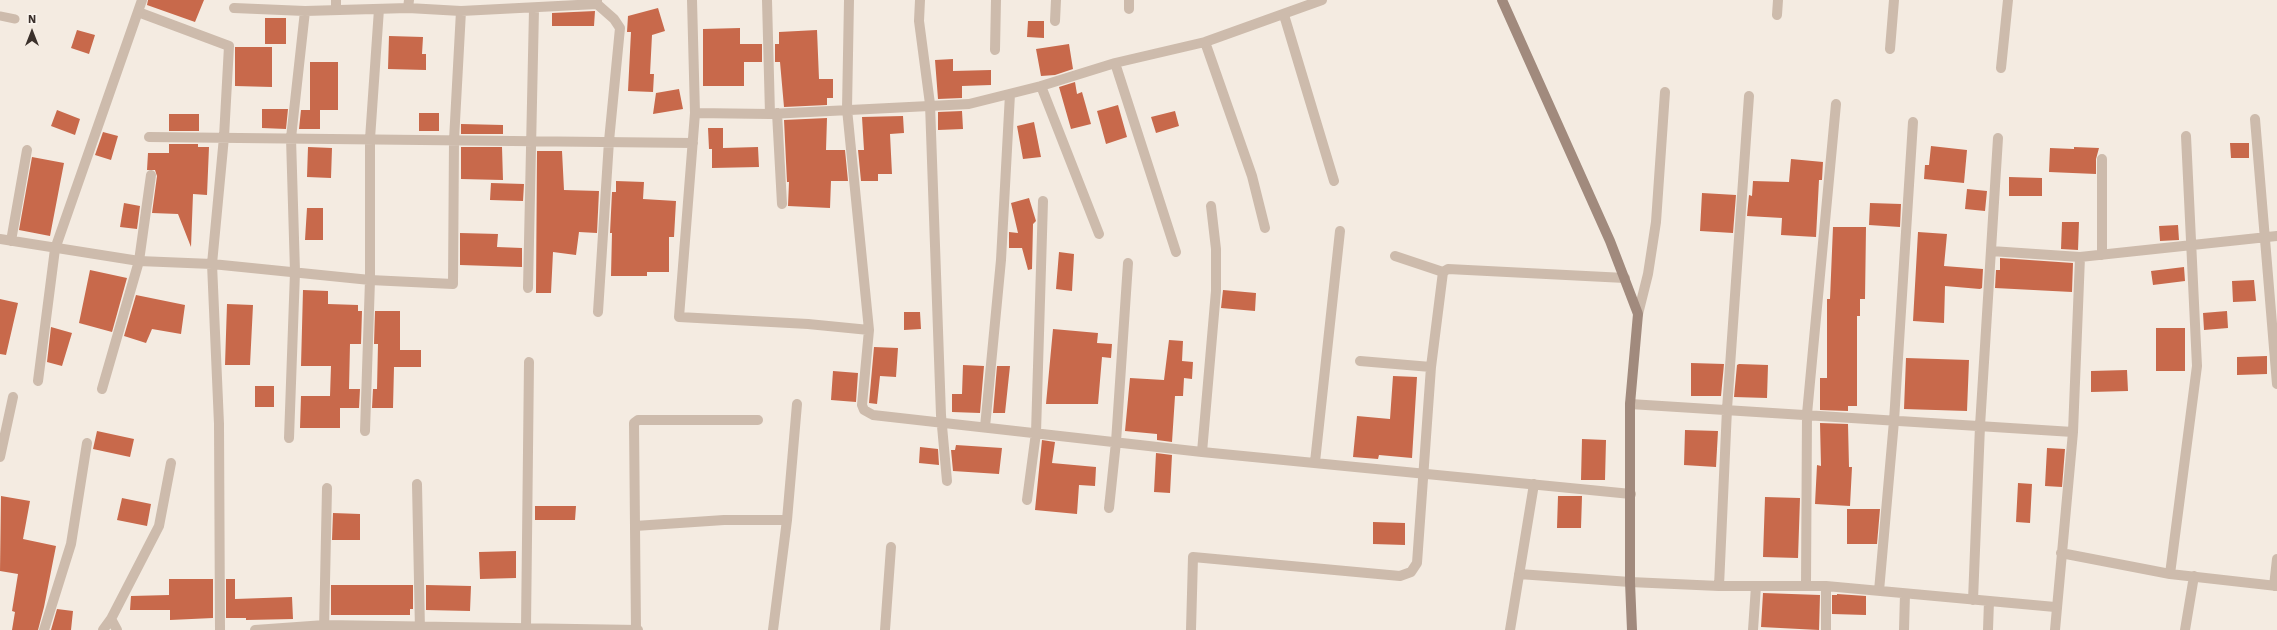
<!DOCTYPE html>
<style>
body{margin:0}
#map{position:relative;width:2277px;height:630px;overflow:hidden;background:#f4ebe1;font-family:"Work Sans",sans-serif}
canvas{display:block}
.north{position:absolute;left:12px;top:12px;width:40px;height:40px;-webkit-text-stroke:3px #fbf5ee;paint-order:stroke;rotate:0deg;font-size:11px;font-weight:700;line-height:16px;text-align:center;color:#3b302b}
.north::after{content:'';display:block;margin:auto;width:14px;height:18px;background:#3b302b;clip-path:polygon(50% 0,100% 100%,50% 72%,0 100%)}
</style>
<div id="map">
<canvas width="2277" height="630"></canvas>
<div class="north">N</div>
</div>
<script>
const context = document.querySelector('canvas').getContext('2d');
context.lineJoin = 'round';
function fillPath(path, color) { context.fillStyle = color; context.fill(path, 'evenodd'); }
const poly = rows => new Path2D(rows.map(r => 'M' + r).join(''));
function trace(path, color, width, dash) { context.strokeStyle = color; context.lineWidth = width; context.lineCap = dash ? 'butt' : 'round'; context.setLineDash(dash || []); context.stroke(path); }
const building = poly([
 [148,0,204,0,195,22,147,5],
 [658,8,665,31,652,35,650,74,654,74,653,92,628,91,631,32,627,32,628,16],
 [595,11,594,26,552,26,552,13],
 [265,18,286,18,286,44,265,44],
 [1028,21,1044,21,1044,38,1027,37],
 [740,28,740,44,762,44,762,62,744,62,744,86,703,86,703,29],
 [77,30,95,35,89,54,71,48],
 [817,30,819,79,833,79,833,98,827,98,827,105,784,107,780,62,775,62,775,44,779,44,779,32],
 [389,36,423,37,422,54,426,54,426,70,388,69],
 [1069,44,1073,69,1055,75,1041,76,1036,49],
 [235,47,272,47,272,87,235,86],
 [953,59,953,71,991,70,991,85,962,86,962,98,938,99,935,60],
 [310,62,338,62,338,110,310,110],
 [1075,82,1077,94,1082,92,1091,124,1071,129,1059,87],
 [679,89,683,109,653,114,656,93],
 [1118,105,1127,137,1106,144,1097,111],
 [262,109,288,109,286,129,262,128],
 [57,110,80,119,75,135,51,126],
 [301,110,320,110,320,129,299,129],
 [962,111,963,129,938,130,938,112],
 [1175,111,1179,126,1156,133,1151,117],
 [419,113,439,113,439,131,419,131],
 [169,114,199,114,199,131,169,131],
 [903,116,904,133,890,134,892,174,878,174,878,181,861,181,858,150,864,150,862,117],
 [827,118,826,150,845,150,848,181,831,181,830,208,788,206,789,182,787,182,784,120],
 [1034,122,1041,157,1023,159,1017,126],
 [461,124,503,125,503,134,461,134],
 [708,128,723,128,723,148,758,147,759,167,712,168,712,149,709,149],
 [103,132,118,136,111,160,95,155],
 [2230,143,2249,143,2249,158,2231,158],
 [169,144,198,144,198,147,209,147,207,195,193,194,191,247,178,214,152,213,157,176,155,170,147,170,148,153,169,153],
 [1931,146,1967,150,1964,183,1924,179,1925,165,1929,165],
 [308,147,332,148,331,178,307,177],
 [461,147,502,147,503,180,461,179],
 [2074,147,2099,148,2096,159,2096,174,2049,172,2050,148,2074,149],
 [537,151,562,151,564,190,599,191,597,233,579,232,576,255,553,252,551,293,536,293],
 [32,157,64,163,50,236,19,230],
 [1791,159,1823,162,1822,180,1819,180,1816,237,1781,235,1782,218,1747,216,1749,195,1752,196,1753,181,1789,182],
 [2009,177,2042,178,2042,196,2009,196],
 [616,181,644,182,643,199,676,201,674,237,669,237,669,272,647,272,647,276,611,276,612,233,610,233,612,192,616,192],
 [491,183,524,184,523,201,490,200],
 [1967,189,1987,191,1985,211,1965,209],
 [1702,193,1736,195,1733,233,1700,231],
 [1029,198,1036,221,1033,224,1032,269,1028,270,1022,248,1009,248,1009,232,1018,233,1011,203],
 [124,203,140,206,137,229,120,227],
 [1870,203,1901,204,1900,227,1869,225],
 [307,208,323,208,323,240,305,240],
 [2062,222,2079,222,2078,250,2061,249],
 [2178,225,2179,240,2160,241,2159,226],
 [1833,227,1866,227,1865,299,1860,299,1860,316,1857,316,1857,406,1848,406,1848,411,1820,410,1820,378,1827,378,1827,299,1830,299],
 [1918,232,1947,234,1944,266,1983,269,1982,288,1980,289,1945,286,1944,323,1913,321],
 [460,233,498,234,497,247,522,248,522,267,460,265],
 [1059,252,1074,254,1072,291,1056,289],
 [2000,258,2073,263,2072,292,1995,288,1996,270,2000,270],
 [2184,267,2185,281,2153,285,2151,271],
 [90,270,127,278,112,332,79,323],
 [2254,280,2256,301,2233,302,2232,281],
 [303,290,328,291,328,304,358,305,358,311,362,311,361,344,350,344,349,389,360,389,359,408,340,408,340,428,300,428,301,396,330,396,331,366,301,366],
 [1223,290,1256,293,1255,311,1221,308],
 [136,295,185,305,181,334,152,329,146,343,124,336],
 [0,299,18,303,6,355,0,354],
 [227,304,253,305,250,365,225,365],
 [375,311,400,311,400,350,421,350,421,367,394,367,393,408,372,408,373,389,377,389,378,344,374,344],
 [2227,311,2228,328,2204,330,2203,313],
 [904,312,920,312,921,329,904,330],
 [51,327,72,333,62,366,47,362],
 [2156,328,2185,328,2185,371,2156,371],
 [1053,329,1098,333,1097,343,1112,344,1111,358,1102,357,1098,404,1046,404],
 [1169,340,1183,341,1182,361,1193,362,1192,379,1184,378,1183,396,1175,396,1172,442,1157,440,1157,434,1125,431,1130,378,1164,380],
 [874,347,898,348,896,377,880,376,877,404,869,403],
 [2267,356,2267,374,2237,375,2237,357],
 [1906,358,1969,360,1967,411,1904,409],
 [1691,363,1724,364,1721,396,1691,396],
 [1739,364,1768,365,1767,398,1734,397,1737,365],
 [963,365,984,366,980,413,952,412,952,394,962,394],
 [997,366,1010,366,1005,413,993,413],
 [2127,370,2128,391,2091,392,2091,371],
 [833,371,858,373,856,402,831,400],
 [1393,376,1417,377,1412,458,1379,455,1378,459,1353,457,1357,416,1390,419],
 [255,386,274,386,274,407,255,407],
 [1820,423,1848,424,1849,467,1852,467,1850,506,1815,504,1817,465,1821,466],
 [1685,430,1718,431,1716,467,1684,465],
 [97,431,134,439,130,457,93,449],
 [1582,439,1606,440,1605,480,1581,480],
 [1042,440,1055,442,1052,463,1096,467,1095,486,1079,485,1077,514,1035,510],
 [956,445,1002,448,999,474,953,471,951,450,955,450],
 [920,447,938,449,939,465,919,463],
 [2047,448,2065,449,2062,487,2045,486],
 [1156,453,1172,455,1170,493,1154,492],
 [2018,483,2032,484,2030,523,2016,522],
 [1,496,30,501,23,539,56,546,44,607,38,630,12,630,15,612,12,611,18,574,0,571],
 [1558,496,1582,496,1581,528,1557,528],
 [1765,497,1800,498,1798,558,1763,557],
 [122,498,151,504,147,526,117,520],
 [535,506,576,506,575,520,535,520],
 [1847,509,1880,509,1877,544,1847,544],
 [333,513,360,514,360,540,332,540],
 [1373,522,1405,523,1405,545,1373,544],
 [516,551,516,578,480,579,479,552],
 [169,579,213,579,213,618,170,620,170,610,130,610,131,596,169,595],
 [226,579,235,579,235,599,292,597,293,619,246,620,246,618,226,618],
 [331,585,413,585,413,609,410,609,410,615,331,615],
 [426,585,471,586,470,611,426,610],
 [1763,593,1820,595,1819,630,1761,627],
 [1837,594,1866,596,1866,615,1832,614,1832,595,1837,595],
 [57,609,73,611,71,630,51,630]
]);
const lane = poly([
 [0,16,15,19]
]);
const street = poly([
 [336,0,336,10],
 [597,0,597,4,614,19,620,28,609,141,598,312],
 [692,0,695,113,679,317,808,324,869,330],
 [767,0,770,114],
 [849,0,847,109,869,330,862,405,864,410,873,415,1202,452,1631,494],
 [920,0,919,21,930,104,941,415,947,481],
 [234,8,305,11],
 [408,8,461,11,597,4],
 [1129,9,1129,0],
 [138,12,229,46,224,137,212,264,219,424,220,630],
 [1284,15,1334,181],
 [1777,15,1778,0],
 [1055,21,1056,0],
 [1205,42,1252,176,1265,228],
 [1890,49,1894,0],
 [995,50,996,0],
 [1115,63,1176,252],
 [2001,68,2008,0],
 [1041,86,1099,234],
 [695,113,770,114,969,104,1041,86,1115,63,1205,42,1322,0],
 [777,113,782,204],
 [2255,119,2277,384],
 [149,137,693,143],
 [2102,159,2102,255],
 [0,239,139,261,212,264,370,280,453,284,454,140,461,11],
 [11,241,27,150],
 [1991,251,2080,257,2277,236],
 [1395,256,1443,272],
 [528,288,534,9],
 [1638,314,1648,274,1656,222,1665,92],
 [1360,361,1431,367],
 [38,381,55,249,142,0],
 [102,389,139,261,151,175],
 [1630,404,2073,432],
 [985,427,1001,260,1010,94],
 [365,431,370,280,370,139,379,9],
 [289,438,295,272,291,138,305,11,408,8,409,0],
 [1202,452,1216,291,1216,249,1211,206],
 [0,457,13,397],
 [1315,462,1340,231],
 [417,484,420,630],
 [1027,500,1036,433,1043,201],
 [1109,508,1116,442,1128,263],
 [635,526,724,520,787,520],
 [2061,553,2170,574,2277,586],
 [1519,574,1630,582,1719,586,1826,586,2055,607],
 [2170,574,2197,366,2186,136],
 [1806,585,1807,414,1836,104],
 [1719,586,1727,409,1749,96],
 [1826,586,1826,630],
 [2274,586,2277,559],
 [1879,591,1894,421,1913,122],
 [1973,600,1980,426,1998,138],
 [111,619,117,630],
 [526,628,529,362],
 [44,630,71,544,87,443],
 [103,630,111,619,159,526,171,463],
 [255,630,325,625,638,630],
 [324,630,327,488],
 [636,630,634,423,638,420,758,420],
 [773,630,787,520,797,404],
 [885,630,891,547],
 [1191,630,1193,557,1400,576,1411,572,1417,563,1431,367,1443,272,1448,269,1625,278],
 [1510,630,1534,484],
 [1753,630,1756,586],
 [1904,630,1905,594],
 [1988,630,1989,601],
 [2055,630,2073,432,2080,257],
 [2185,630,2194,576]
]);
const secondary = poly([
 [1502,0,1610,241,1638,314,1630,404,1630,582,1632,630]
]);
fillPath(building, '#c8694b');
trace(lane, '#cdbbac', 9);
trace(street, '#cdbbac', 10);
trace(secondary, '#a18a7d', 10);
</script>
